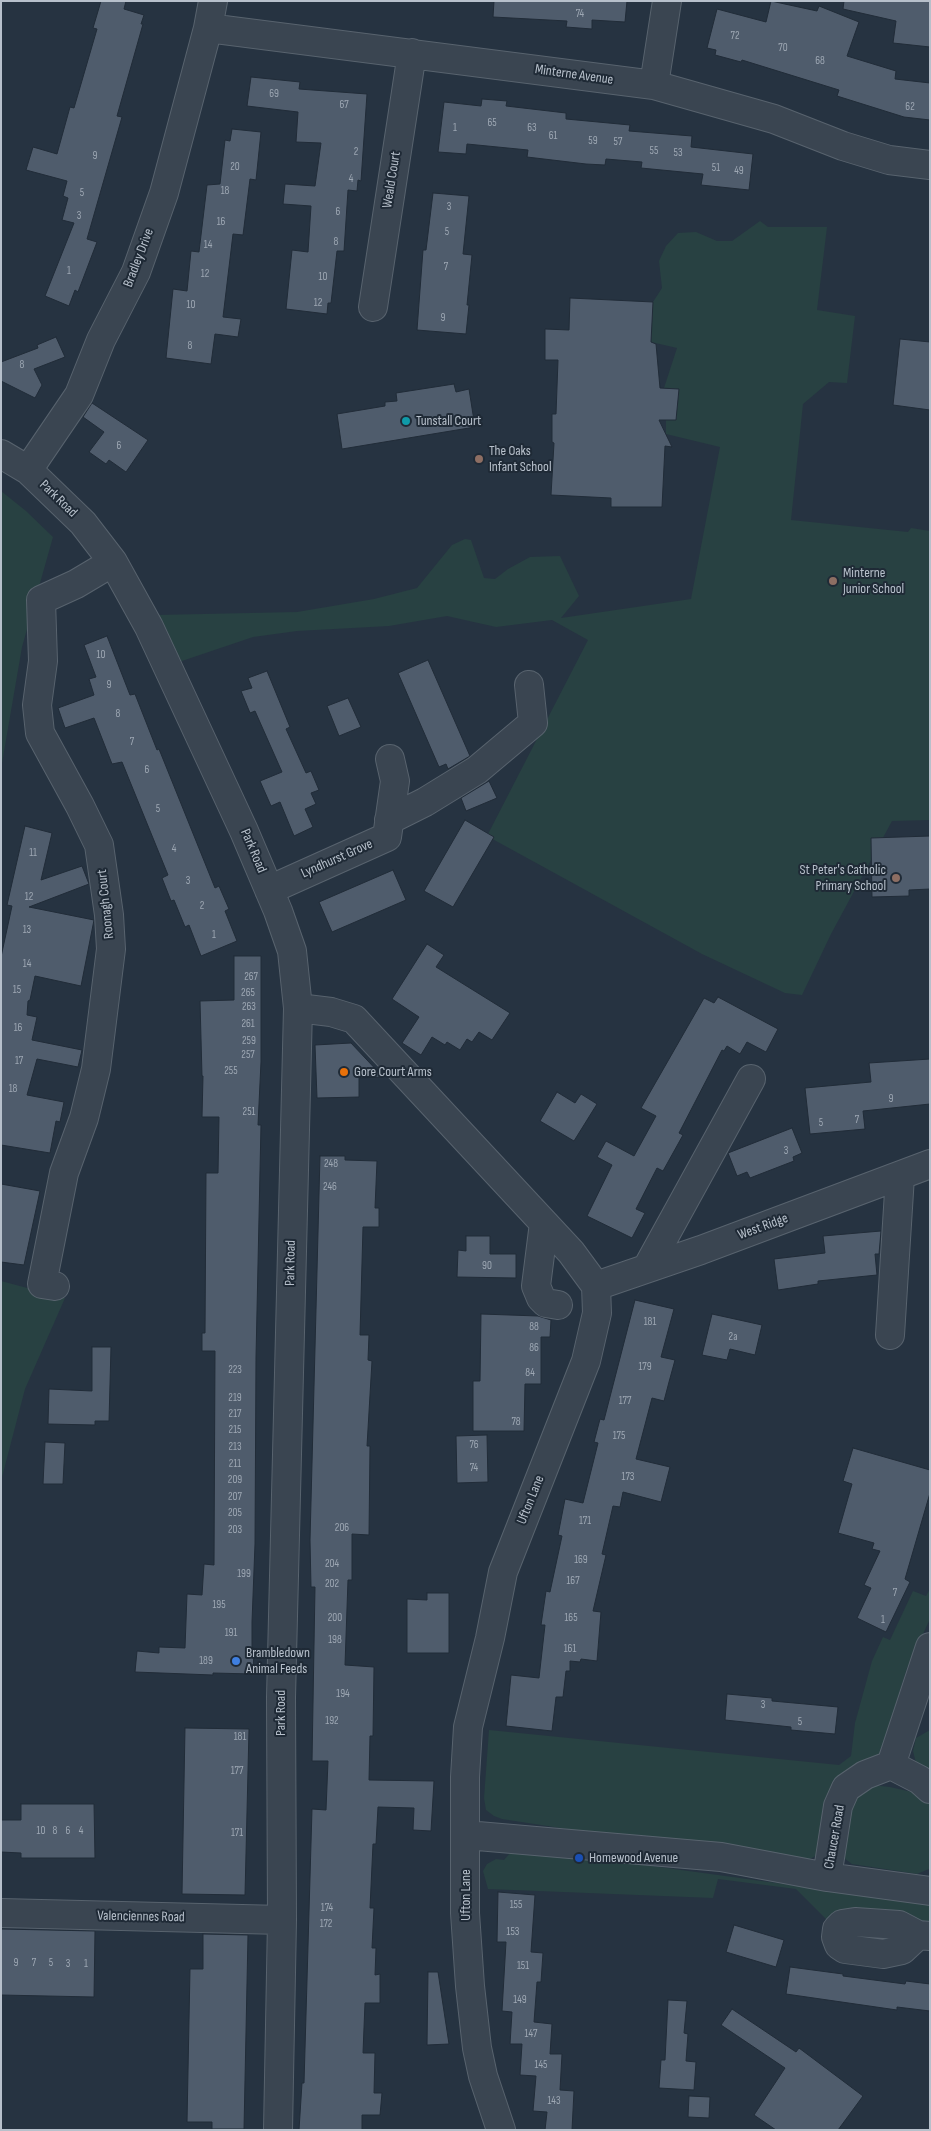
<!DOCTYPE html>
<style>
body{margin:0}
#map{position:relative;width:931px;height:2131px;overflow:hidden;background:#263341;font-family:"Sofia Sans Condensed",sans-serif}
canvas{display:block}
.frame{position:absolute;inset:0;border:2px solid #b7c0cb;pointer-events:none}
</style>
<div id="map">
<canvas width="931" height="2131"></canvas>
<div class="frame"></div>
</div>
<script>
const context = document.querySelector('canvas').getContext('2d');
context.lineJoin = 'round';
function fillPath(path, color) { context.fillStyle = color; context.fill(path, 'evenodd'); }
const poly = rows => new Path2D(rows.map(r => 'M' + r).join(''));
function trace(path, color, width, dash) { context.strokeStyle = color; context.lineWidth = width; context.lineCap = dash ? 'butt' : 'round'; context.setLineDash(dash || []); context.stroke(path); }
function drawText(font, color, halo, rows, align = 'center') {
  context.font = font + ' "Sofia Sans Condensed",sans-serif'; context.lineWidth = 4; context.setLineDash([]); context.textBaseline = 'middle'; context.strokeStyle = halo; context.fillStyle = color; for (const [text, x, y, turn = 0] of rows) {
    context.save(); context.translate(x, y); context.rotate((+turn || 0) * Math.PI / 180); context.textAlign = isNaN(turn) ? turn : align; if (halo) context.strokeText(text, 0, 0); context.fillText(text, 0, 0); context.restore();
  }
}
const green = poly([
 [760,221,768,227,827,227,817,310,855,316,847,383,829,382,803,404,791,520,908,532,911,528,930,531,930,820,892,821,831,934,802,995,785,993,702,954,487,836,588,640,552,620,496,627,447,616,389,626,297,631,253,637,179,662,181,660,156,615,297,612,374,599,417,588,452,545,465,539,471,540,484,578,495,579,508,569,530,557,560,556,579,596,561,618,691,599,720,447,666,434,666,420,676,420,679,389,664,388,677,348,651,342,653,302,662,288,659,261,666,246,678,233,696,232,717,241,732,241],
 [1,491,26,511,53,537,22,647,1,769],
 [1,1281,65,1298,25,1389,1,1481],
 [930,1589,930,1619,907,1668,877,1767,819,1854,812,1858,801,1862,638,1840,502,1819,494,1816,486,1810,484,1798,489,1730,839,1765,851,1756,855,1723,872,1661,883,1637,890,1640,913,1591,926,1596],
 [930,1730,930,1782,918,1771,913,1751,916,1738],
 [872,1785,890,1787,925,1795,930,1802,929,1869,917,1874,852,1864,844,1858,846,1823,851,1797],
 [513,1847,930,1904,930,1930,833,1926,796,1889,718,1879,713,1898,488,1889,483,1871,487,1864,496,1859,504,1860,511,1852]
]);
const building = poly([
 [101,1,126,1,124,9,144,15,141,24,143,24,117,116,122,117,87,239,97,242,78,292,75,290,69,306,45,296,74,223,62,220,68,198,63,196,67,181,26,170,33,147,57,154,70,107,74,108,97,29,93,28,101,1],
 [494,1,627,1,625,22,592,20,592,29,566,27,567,21,493,17,494,1],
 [771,1,817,11,819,6,859,22,847,56,896,71,895,79,930,83,930,120,904,117,837,96,839,90,742,60,741,62,715,55,716,50,707,48,717,9,766,22,771,1],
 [844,1,930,1,930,47,893,43,896,21,843,9,844,1],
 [251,77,300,82,299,89,367,94,361,181,358,180,357,191,348,190,344,251,337,251,331,303,328,303,327,314,286,309,292,250,308,252,311,206,283,204,285,184,315,186,321,143,296,142,298,112,247,106,251,77],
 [482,99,507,101,506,106,566,113,566,119,630,125,629,131,692,136,691,147,753,154,749,190,701,185,703,174,641,168,642,162,606,159,605,165,586,164,527,157,528,150,467,144,466,154,438,152,444,102,481,106,482,99],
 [232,129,261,132,256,180,250,179,243,235,233,234,223,317,241,319,238,337,215,334,211,364,166,358,173,289,187,291,191,251,199,252,207,185,220,184,225,140,230,141,232,129],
 [433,193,469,196,463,254,472,255,467,305,469,305,466,334,417,330,423,250,426,250,433,193],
 [570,298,653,302,651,342,656,344,660,388,679,389,676,420,659,420,672,447,665,446,662,507,611,507,611,498,551,495,554,443,552,442,552,414,556,414,558,360,545,360,545,329,569,330,570,298],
 [56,337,65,357,34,369,42,385,35,398,1,381,1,362,38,348,37,345,56,337],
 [900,339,930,342,930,410,893,405,900,339],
 [454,384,456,392,469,389,475,427,342,449,337,414,385,406,385,402,397,401,396,393,454,384],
 [92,403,148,440,126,472,109,460,106,464,89,452,104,432,83,417,92,403],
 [107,636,130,695,135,694,157,750,159,749,215,888,219,886,229,909,225,911,237,941,201,956,189,925,185,927,174,900,171,901,162,878,168,875,122,762,112,764,94,718,65,728,58,708,94,695,89,679,96,677,84,645,107,636],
 [428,660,470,756,448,769,446,764,439,767,398,673,428,660],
 [267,671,290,727,286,729,306,773,311,771,319,790,311,793,316,804,305,809,313,827,294,836,280,802,271,806,260,781,282,772,255,711,250,713,241,691,252,688,248,678,267,671],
 [348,698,361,727,339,736,327,706,348,698],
 [489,781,497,798,466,811,461,798,489,781],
 [465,820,494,837,453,907,424,891,465,820],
 [25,826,52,833,41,880,82,866,89,884,29,907,94,920,81,986,35,976,30,1000,28,1001,27,1015,37,1017,32,1040,82,1050,78,1067,37,1059,27,1095,64,1102,60,1122,56,1121,50,1153,1,1145,1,957,12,906,7,905,25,826],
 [930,836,930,889,909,890,909,896,872,897,871,838,930,836],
 [393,870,406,900,332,932,319,902,393,870],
 [427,944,444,955,436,967,510,1013,492,1040,479,1032,472,1042,467,1039,460,1050,447,1042,445,1045,432,1037,421,1055,402,1043,419,1017,392,999,427,944],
 [234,956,261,956,261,1062,258,1125,261,1125,256,1357,255,1544,252,1622,252,1648,254,1648,253,1674,213,1673,213,1675,135,1672,137,1651,159,1653,159,1647,185,1648,187,1594,202,1595,204,1564,214,1565,215,1351,202,1351,202,1333,205,1333,206,1173,218,1173,219,1117,202,1117,203,1076,202,1076,200,1001,234,1000,234,956],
 [718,997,778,1029,766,1052,747,1042,740,1054,727,1046,724,1051,722,1050,679,1133,683,1135,663,1171,657,1168,636,1209,645,1213,632,1238,587,1216,612,1165,597,1157,606,1141,634,1156,656,1116,641,1108,704,998,714,1003,718,997],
 [351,1043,383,1077,359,1078,359,1097,317,1098,315,1045,351,1043],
 [930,1059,930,1104,863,1111,865,1129,810,1134,805,1088,871,1082,869,1063,930,1059],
 [557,1092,575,1103,581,1094,597,1104,574,1141,540,1121,557,1092],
 [792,1128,802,1153,793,1157,794,1161,750,1178,747,1172,737,1176,728,1153,792,1128],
 [320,1156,345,1156,345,1160,377,1161,375,1208,379,1208,379,1227,363,1227,360,1335,369,1335,368,1360,372,1361,367,1446,370,1446,369,1535,352,1534,352,1580,348,1580,345,1665,374,1667,373,1736,370,1736,369,1780,434,1781,431,1831,413,1830,414,1808,378,1807,376,1844,373,1844,370,1908,374,1908,372,1948,376,1948,375,1975,380,1974,380,2003,365,2003,363,2053,375,2053,374,2093,382,2093,380,2115,362,2115,362,2130,299,2130,302,2083,304,2083,312,1809,326,1810,328,1761,312,1761,315,1587,311,1587,310,1540,320,1156],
 [1,1184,40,1191,24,1265,1,1262,1,1184],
 [881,1231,879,1254,875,1254,877,1275,818,1281,818,1284,778,1290,774,1259,825,1253,823,1236,881,1231],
 [466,1236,490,1236,490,1254,516,1254,516,1278,457,1277,458,1250,466,1251,466,1236],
 [635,1300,674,1309,661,1357,675,1360,669,1382,664,1401,652,1398,636,1459,670,1467,661,1502,623,1492,620,1507,613,1506,602,1554,606,1555,593,1611,601,1612,597,1661,581,1659,580,1662,570,1661,570,1671,566,1671,563,1697,556,1697,552,1731,506,1726,511,1675,539,1678,545,1625,541,1625,546,1591,550,1592,562,1536,558,1535,565,1499,583,1503,598,1443,594,1442,600,1419,604,1420,635,1300],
 [481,1314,538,1316,551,1320,550,1337,541,1337,541,1384,525,1384,524,1431,473,1431,473,1381,480,1381,481,1314],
 [712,1314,762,1325,755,1355,730,1349,727,1360,702,1355,712,1314],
 [92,1347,111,1347,109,1421,95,1421,95,1425,48,1424,49,1389,92,1391,92,1347],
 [487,1435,488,1482,457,1483,456,1436,487,1435],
 [45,1442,65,1443,63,1484,43,1484,45,1442],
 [853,1448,930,1470,930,1493,905,1579,910,1582,886,1632,857,1618,871,1588,864,1585,880,1551,872,1549,874,1543,838,1533,852,1484,843,1481,853,1448],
 [427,1593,449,1593,449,1653,407,1653,407,1599,427,1600,427,1593],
 [727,1694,772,1698,772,1701,838,1707,835,1734,791,1730,791,1727,725,1720,727,1694],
 [185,1728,249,1729,245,1895,182,1894,185,1728],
 [21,1804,94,1804,95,1858,21,1858,21,1853,1,1852,1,1820,21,1820,21,1804],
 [498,1892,535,1895,531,1952,543,1953,541,1982,537,1982,534,2022,552,2024,550,2054,562,2054,560,2090,574,2091,572,2130,545,2130,547,2112,533,2111,536,2076,520,2075,522,2044,510,2044,512,2012,502,2011,506,1942,497,1942,498,1892],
 [734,1925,784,1940,776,1967,726,1952,734,1925],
 [1,1929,95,1931,94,1997,1,1995,1,1929],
 [203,1934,248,1935,244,2129,212,2129,212,2122,187,2122,190,1969,203,1969,203,1934],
 [790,1967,843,1974,843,1976,905,1984,906,1981,930,1984,930,2011,897,2007,897,2010,786,1994,790,1967],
 [428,1972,438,1972,449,2044,427,2045,428,1972],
 [668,2000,687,2001,684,2033,688,2034,686,2061,696,2062,694,2090,659,2088,661,2060,665,2060,668,2000],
 [732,2009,796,2052,799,2048,863,2096,838,2130,776,2130,754,2115,785,2068,721,2025,732,2009],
 [689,2096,710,2097,709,2118,688,2117,689,2096]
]);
const minor = poly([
 [208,28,654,85,774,119,843,146,889,160,930,165],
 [654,85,667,1],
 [373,307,412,53],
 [1,454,28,470,83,523,113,562,149,627,244,831,278,911,292,951,298,1008,281,1697,282,1920,278,2130],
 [28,470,79,395,101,340,136,272,164,193,208,28,213,1],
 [389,820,425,802,477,770,533,723,529,685],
 [269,890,387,837,395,781,390,759],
 [298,1008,331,1012,354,1019,571,1252,596,1286,597,1313,586,1361,503,1572,490,1638,468,1727,465,1777,465,1913,470,1986,477,2048,483,2076,501,2130],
 [544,1223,536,1286,541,1298,546,1303,558,1305],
 [647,1268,751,1079],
 [55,1286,42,1284,64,1173,84,1118,96,1069,111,949,109,915,99,845,80,806,40,733,37,705,43,661,41,600,76,584,113,562],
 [596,1286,701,1250,930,1164],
 [890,1335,900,1176],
 [891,1765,930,1647],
 [466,1835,721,1857,827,1877,930,1891],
 [827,1877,838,1806,846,1788,865,1775,891,1765,920,1780,930,1789],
 [1,1913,282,1920],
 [918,1935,902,1950,883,1954,845,1949,839,1945,836,1937,837,1929,842,1924,855,1922,899,1925,918,1935,930,1936]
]);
const markers = [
 [406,421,5,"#0f9aa8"],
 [479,459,5,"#8d6e63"],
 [833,581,5,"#8d6e63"],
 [896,878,5,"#8d6e63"],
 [344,1072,5,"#e8710a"],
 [236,1661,5,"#3f7fe0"],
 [579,1858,5,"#1a4fb4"]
];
const numberNames = [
 ["74",580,14],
 ["72",735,36],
 ["70",783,48],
 ["68",820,61],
 ["69",274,94],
 ["67",344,105],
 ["62",910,107],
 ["65",492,123],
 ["1",455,128],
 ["63",532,128],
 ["61",553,136],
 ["59",593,141],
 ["57",618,142],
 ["55",654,151],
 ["2",356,152],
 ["53",678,153],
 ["9",95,156],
 ["20",235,167],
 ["51",716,168],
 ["49",739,171],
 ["4",351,179],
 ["18",225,191],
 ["5",82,193],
 ["3",449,207],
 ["6",338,212],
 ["3",79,216],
 ["16",221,222],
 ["5",447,232],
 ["8",336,242],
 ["14",208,245],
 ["7",446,267],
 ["1",69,271],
 ["12",205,274],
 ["10",323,277],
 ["12",318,303],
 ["10",191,305],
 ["9",443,318],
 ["8",190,346],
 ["8",22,365],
 ["6",119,446],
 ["10",101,655],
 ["9",109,685],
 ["8",118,714],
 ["7",132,742],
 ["6",147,770],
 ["5",158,809],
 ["4",174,849],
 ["11",33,853],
 ["3",188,881],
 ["12",29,897],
 ["2",202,906],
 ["13",27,930],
 ["1",214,935],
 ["14",27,964],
 ["267",251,977],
 ["15",17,990],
 ["265",248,993],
 ["263",249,1007],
 ["261",248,1024],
 ["16",18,1028],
 ["259",249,1041],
 ["257",248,1055],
 ["17",19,1061],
 ["255",231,1071],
 ["18",13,1089],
 ["9",891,1099],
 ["251",249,1112],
 ["7",857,1120],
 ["5",821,1123],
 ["3",786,1151],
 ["248",331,1164],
 ["246",330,1187],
 ["90",487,1266],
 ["181",650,1322],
 ["88",534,1327],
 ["2a",733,1337],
 ["86",534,1348],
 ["179",645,1367],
 ["223",235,1370],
 ["84",530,1373],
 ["219",235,1398],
 ["177",625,1401],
 ["217",235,1414],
 ["78",516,1422],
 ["215",235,1430],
 ["175",619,1436],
 ["76",474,1445],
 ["213",235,1447],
 ["211",235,1464],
 ["74",474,1468],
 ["173",628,1477],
 ["209",235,1480],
 ["207",235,1497],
 ["205",235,1513],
 ["171",585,1521],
 ["206",342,1528],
 ["203",235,1530],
 ["169",581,1560],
 ["204",332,1564],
 ["199",244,1574],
 ["167",573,1581],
 ["202",332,1584],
 ["7",895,1593],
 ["195",219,1605],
 ["200",335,1618],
 ["165",571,1618],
 ["1",883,1620],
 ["191",231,1633],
 ["198",335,1640],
 ["161",570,1649],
 ["189",206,1661],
 ["194",343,1694],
 ["3",763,1705],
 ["192",332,1721],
 ["5",800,1722],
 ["181",240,1737],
 ["177",237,1771],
 ["10",41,1831],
 ["8",55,1831],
 ["6",68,1831],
 ["4",81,1831],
 ["171",237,1833],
 ["155",516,1905],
 ["174",327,1908],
 ["172",326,1924],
 ["153",513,1932],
 ["9",16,1963],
 ["7",34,1963],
 ["5",51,1963],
 ["3",68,1964],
 ["1",86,1964],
 ["151",523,1966],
 ["149",520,2000],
 ["147",531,2034],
 ["145",541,2065],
 ["143",554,2101]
];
const streetNames = [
 ["Minterne Avenue",574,75,8],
 ["Weald Court",392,180,-81],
 ["Bradley Drive",139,258,-69],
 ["Park Road",58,499,44],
 ["Park Road",253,851,67],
 ["Lyndhurst Grove",337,859,-24],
 ["Roonagh Court",106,904,-96],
 ["West Ridge",763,1227,-20],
 ["Park Road",291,1263,-89],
 ["Ufton Lane",531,1500,-68],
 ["Park Road",281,1713,-90],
 ["Chaucer Road",835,1837,-80],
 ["Ufton Lane",466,1895,-90],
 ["Valenciennes Road",141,1917,1]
];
const poiNames = [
 ["Tunstall Court",416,421],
 ["The Oaks",489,451],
 ["Infant School",489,467],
 ["Minterne",843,573],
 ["Junior School",843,589],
 ["St Peter's Catholic",886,870,"right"],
 ["Primary School",886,886,"right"],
 ["Gore Court Arms",354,1072],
 ["Brambledown",246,1653],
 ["Animal Feeds",246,1669],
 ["Homewood Avenue",589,1858]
];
fillPath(green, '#284142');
fillPath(building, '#4f5c6c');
trace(building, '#212c38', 1);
trace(minor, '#58636e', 30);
trace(minor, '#3a4551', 28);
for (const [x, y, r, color] of markers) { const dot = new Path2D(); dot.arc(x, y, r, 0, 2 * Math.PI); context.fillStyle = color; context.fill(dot); trace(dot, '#1f2a36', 2); }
drawText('11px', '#9da7b3', null, numberNames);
drawText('14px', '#b7c0cb', '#1f2a36', streetNames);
drawText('14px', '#b7c0cb', '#1f2a36', poiNames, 'left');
</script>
